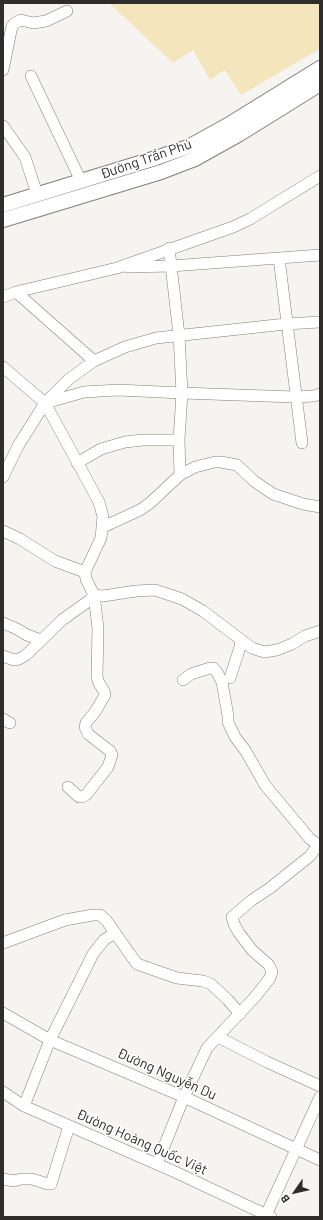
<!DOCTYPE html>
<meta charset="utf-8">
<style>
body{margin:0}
#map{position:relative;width:323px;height:1220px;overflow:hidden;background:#f5f4f1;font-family:Barlow,sans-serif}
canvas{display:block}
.frame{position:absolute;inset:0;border:4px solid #2e2d2c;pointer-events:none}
.north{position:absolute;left:275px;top:1172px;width:40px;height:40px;-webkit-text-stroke:3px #fff;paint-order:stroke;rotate:236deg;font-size:11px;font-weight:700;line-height:16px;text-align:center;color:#2e2d2c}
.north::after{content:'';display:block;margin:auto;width:14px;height:18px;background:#2e2d2c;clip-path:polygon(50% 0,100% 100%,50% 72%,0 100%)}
</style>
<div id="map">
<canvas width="323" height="1220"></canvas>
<div class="frame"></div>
<div class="north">B</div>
</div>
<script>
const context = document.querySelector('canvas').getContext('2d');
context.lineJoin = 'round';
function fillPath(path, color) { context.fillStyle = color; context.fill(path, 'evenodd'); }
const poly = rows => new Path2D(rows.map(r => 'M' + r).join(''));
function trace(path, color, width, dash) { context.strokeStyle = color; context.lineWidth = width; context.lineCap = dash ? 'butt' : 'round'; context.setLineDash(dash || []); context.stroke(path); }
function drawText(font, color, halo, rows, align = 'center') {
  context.font = font + ' Barlow,sans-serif'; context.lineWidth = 3; context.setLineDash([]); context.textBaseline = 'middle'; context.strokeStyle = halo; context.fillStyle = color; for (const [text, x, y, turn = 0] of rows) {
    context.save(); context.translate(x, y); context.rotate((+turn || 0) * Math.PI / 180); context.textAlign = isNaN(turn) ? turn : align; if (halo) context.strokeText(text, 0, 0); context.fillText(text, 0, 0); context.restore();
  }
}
const green = poly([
 [109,3,320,3,320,49,241,95,225,70,210,80,193,50,173,63]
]);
const minor = poly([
 [3,70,12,26,15,23,21,20,33,23,46,21,67,11],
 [31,76,81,181],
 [3,126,25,157,37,194],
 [169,248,179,335,182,393,179,440,180,475],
 [279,258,302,443],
 [127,267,171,266,320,255],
 [16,292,94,361],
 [3,297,16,292,117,268,233,227,250,219,320,176],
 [3,367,45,403,99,502,103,517,101,538,85,572,86,579,94,595,90,600,62,620,26,655,19,659,14,660,3,656],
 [45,403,84,392,118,390,182,393,295,397,314,396,320,394],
 [77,463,101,449,125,442,143,440,179,440],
 [3,477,18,446,45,403,69,379,94,361,125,347,156,338,286,324,320,322],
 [103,527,140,510,150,503,180,475,195,467,215,462,221,462,237,465,254,481,273,494,303,504,320,507],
 [3,531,20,539,55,561,85,572],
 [3,623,17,629,27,635,41,640],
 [230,678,240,647,241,640],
 [183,680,191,674,210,668,213,668,217,672,222,682,228,716,228,722,235,737,245,750,265,785,310,839,320,846],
 [3,719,10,723],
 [68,787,79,797,82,797,86,795,108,767,112,755,110,751,88,734,85,727,86,723,95,712,105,695,104,691,99,683,97,677,98,628,94,595,103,596,136,591,155,590,182,599,203,611,252,648,264,652,277,650,292,644,305,636,320,631],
 [3,943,65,920,93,915,100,915,106,920,137,964,177,978,203,981,211,984,228,1000,240,1014],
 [3,1013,50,1040,184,1097,320,1160],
 [218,1037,267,1062,320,1086],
 [3,1092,24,1106,175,1172,271,1217],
 [24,1106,50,1040,93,954,104,940,110,936,115,934],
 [157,1164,184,1097,207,1048,255,997,270,978,272,972,269,965,252,950,239,933,234,924,232,917,252,900,270,888,310,856,318,845],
 [3,1179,14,1181,21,1179,32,1179,48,1184,51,1184,69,1126],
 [266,1215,320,1097]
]);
const major = poly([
 [3,205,156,158,190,146,228,125,320,68],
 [3,220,161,172,195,159,238,135,320,84]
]);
const streetNames = [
 ["Đường Trần Phú",146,159,-19],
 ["Đường Nguyễn Du",167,1074,24],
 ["Đường Hoàng Quốc Việt",142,1142,24]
];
fillPath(green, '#f4e5bc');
trace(minor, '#807f7c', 12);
trace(major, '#807f7c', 16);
trace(minor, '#fff', 11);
trace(major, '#fff', 14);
drawText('14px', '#2e2d2c', '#fff', streetNames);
</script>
